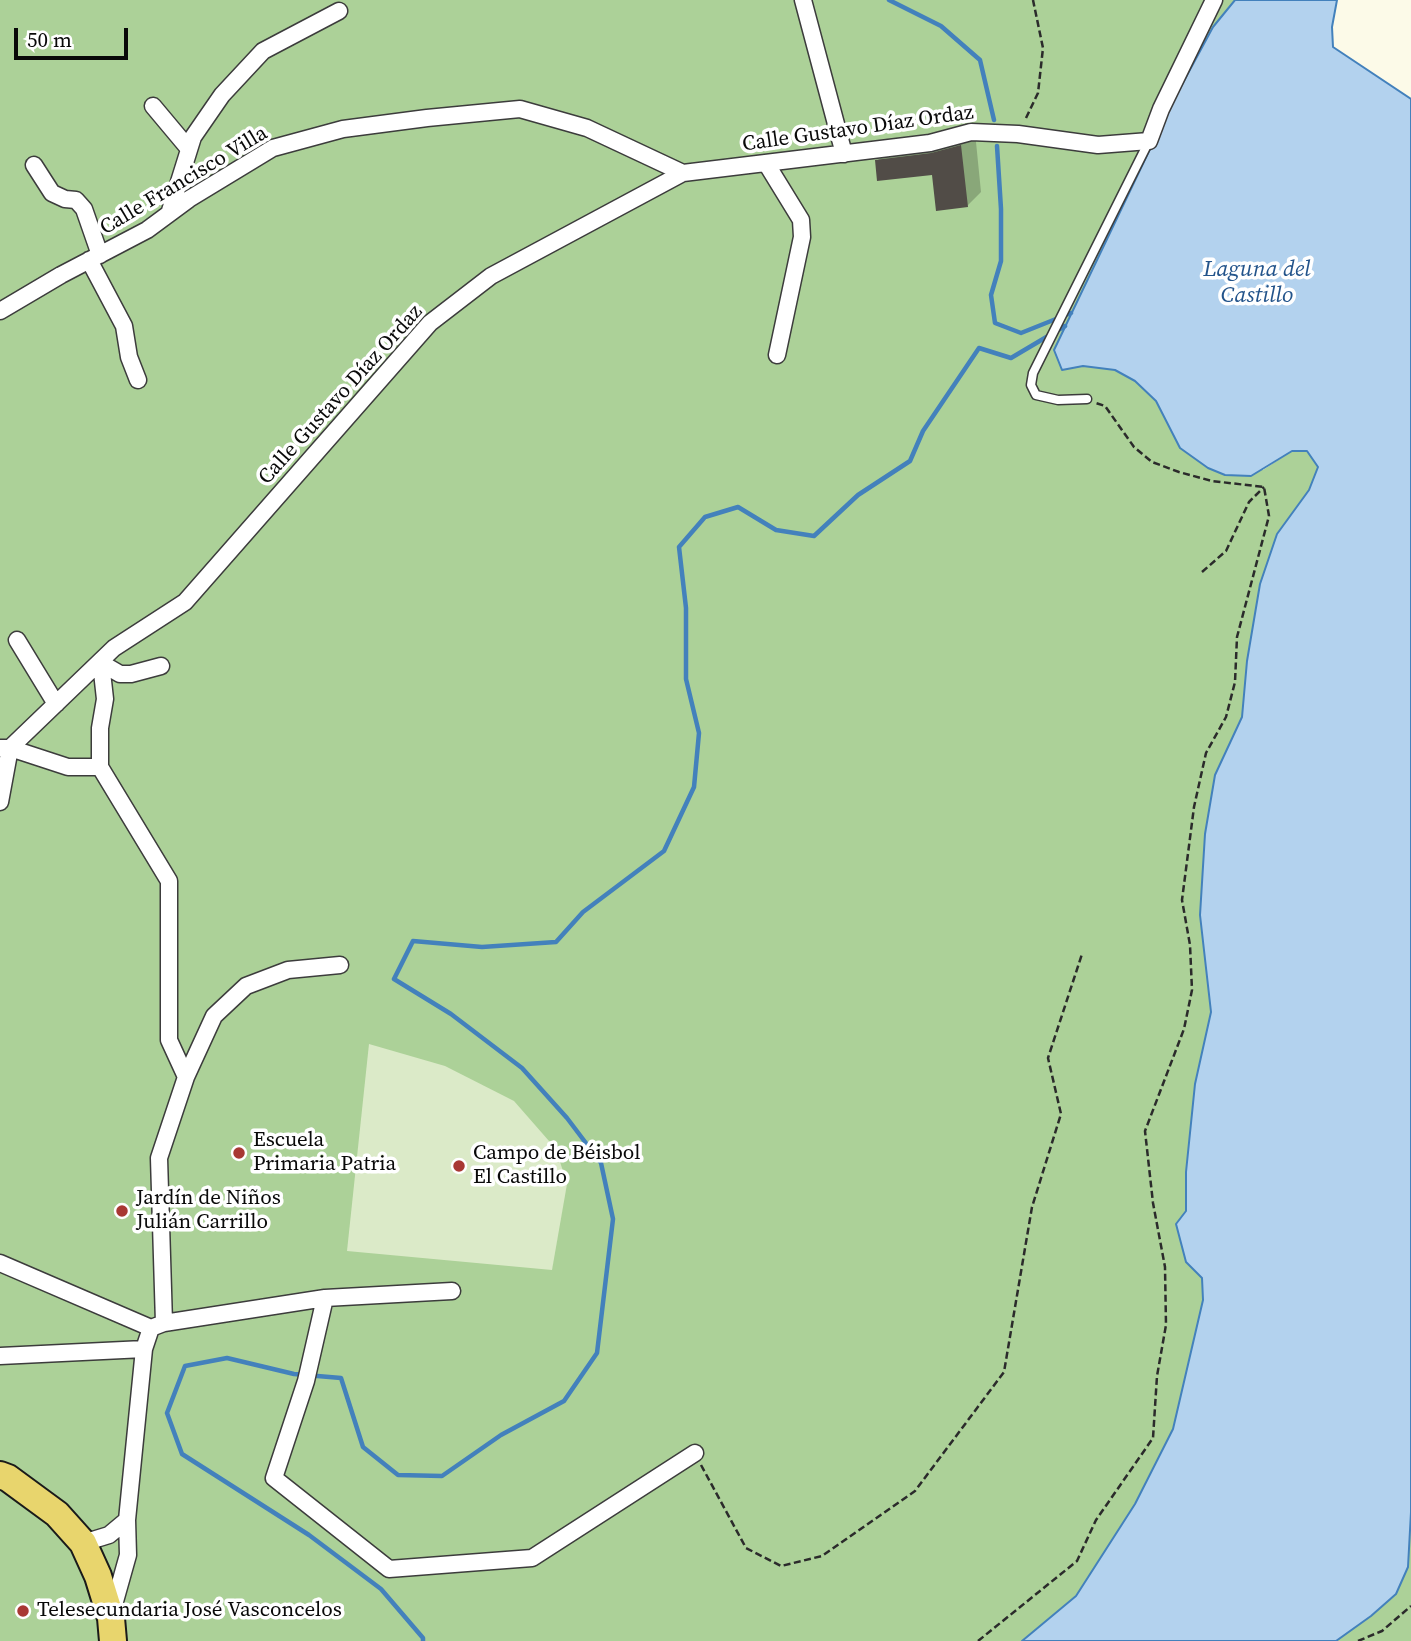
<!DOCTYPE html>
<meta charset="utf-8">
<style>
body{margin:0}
#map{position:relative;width:1411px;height:1641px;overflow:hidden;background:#fcfae8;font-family:"Source Serif 4",serif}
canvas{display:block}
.scale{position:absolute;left:14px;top:28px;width:114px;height:32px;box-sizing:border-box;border:4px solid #090909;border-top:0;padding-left:9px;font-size:21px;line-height:24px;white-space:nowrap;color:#090909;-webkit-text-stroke:5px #fff;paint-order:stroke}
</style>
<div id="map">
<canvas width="1411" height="1641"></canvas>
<div class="scale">50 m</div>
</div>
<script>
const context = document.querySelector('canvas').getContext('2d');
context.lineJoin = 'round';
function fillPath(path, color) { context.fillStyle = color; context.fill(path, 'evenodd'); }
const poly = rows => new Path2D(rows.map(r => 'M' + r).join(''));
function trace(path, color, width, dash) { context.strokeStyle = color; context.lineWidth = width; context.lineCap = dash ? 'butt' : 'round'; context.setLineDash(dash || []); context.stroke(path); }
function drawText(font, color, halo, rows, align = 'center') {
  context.font = font + ' "Source Serif 4",serif'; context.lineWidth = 7; context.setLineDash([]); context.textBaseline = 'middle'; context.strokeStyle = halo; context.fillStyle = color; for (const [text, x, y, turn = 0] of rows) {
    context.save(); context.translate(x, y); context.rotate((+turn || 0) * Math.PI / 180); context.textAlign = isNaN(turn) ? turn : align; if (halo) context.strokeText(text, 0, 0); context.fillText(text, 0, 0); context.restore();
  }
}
const forest = poly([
 [0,0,1235,0,1213,27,1062,370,1083,366,1115,370,1135,381,1156,401,1180,448,1193,456,1263,470,1292,451,1307,451,1318,467,1309,490,1277,534,1247,661,1242,717,1215,775,1200,915,1211,1012,1195,1084,1186,1172,1186,1262,1202,1278,1203,1300,1173,1429,1135,1504,1076,1596,1022,1641,0,1641],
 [1411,1512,1411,1641,1336,1641,1371,1616,1396,1594]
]);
const pitch = poly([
 [369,1044,445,1066,514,1101,556,1149,567,1184,552,1270,347,1251]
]);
const water = poly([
 [1235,0,1337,0,1332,27,1333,47,1411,99,1411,1512,1408,1567,1396,1594,1371,1616,1336,1641,1022,1641,1076,1596,1135,1504,1173,1429,1203,1300,1202,1278,1186,1262,1176,1224,1186,1211,1186,1172,1195,1084,1211,1012,1200,915,1205,834,1215,775,1242,717,1247,661,1260,584,1277,534,1309,490,1318,467,1307,451,1292,451,1251,476,1225,475,1208,468,1180,448,1156,401,1135,381,1115,370,1083,366,1062,370,1054,350,1172,103,1213,27,1235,0]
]);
const shadow = poly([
 [975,132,981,192,967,206,933,173,877,161,891,147]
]);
const stream = poly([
 [889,0,941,26,980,60,994,120],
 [997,146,1001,209,1001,261,991,295,995,323,1021,333,1071,313],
 [423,1641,423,1638,381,1589,309,1535,182,1454,167,1413,185,1366,227,1358,294,1374,341,1378,363,1447,398,1475,442,1476,501,1435,564,1401,597,1353,613,1219,601,1163,567,1118,522,1068,451,1014,394,979,413,941,482,947,556,942,583,912,664,851,694,787,699,733,686,679,686,608,679,547,705,517,738,507,776,530,814,536,858,495,910,461,923,431,979,348,1011,358,1065,326]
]);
const building = poly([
 [961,145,968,207,936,211,932,175,877,181,875,160,931,153]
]);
const path = poly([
 [1026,118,1038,93,1043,48,1033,0],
 [1202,572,1226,551,1249,502,1264,487],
 [701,1465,746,1548,781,1566,822,1556,915,1491,1004,1372,1032,1207,1061,1114,1048,1058,1082,954],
 [978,1641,1077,1561,1096,1520,1153,1438,1157,1376,1166,1325,1165,1267,1153,1203,1145,1131,1184,1029,1192,990,1190,945,1182,900,1194,807,1206,753,1226,717,1235,682,1237,637,1269,516,1264,487,1212,481,1179,472,1152,462,1134,447,1105,406,1096,403],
 [1358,1641,1382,1631,1411,1606]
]);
const lane = poly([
 [1087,399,1058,400,1036,395,1031,385,1033,373,1149,141]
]);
const street = poly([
 [803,0,844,154],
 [153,106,189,149],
 [766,163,801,220,802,237,777,355],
 [34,165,52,193,65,199,76,200,84,209,100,255],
 [169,214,193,137,222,95,263,51,339,11],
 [89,260,124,326,129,357,138,380],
 [0,311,61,275,147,230,189,199,273,148,343,129,427,118,520,109,587,128,683,173],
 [17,640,56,704],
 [101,663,120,674,131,674,161,666],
 [1,748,10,748,68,767,100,767],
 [100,767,169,881,169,1040,186,1077,159,1158,164,1323,151,1328,144,1349,127,1520,128,1555,112,1612],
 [100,767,100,728,105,699,101,663],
 [0,802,10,748,114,648,185,602,430,323,491,276,683,173,930,143,971,132,1018,134,1098,145,1149,141,1161,109,1214,0],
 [186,1077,214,1016,246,986,288,970,340,965],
 [0,1263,151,1328],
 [325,1298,306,1381,274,1478,389,1569,532,1558,695,1453],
 [164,1323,325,1298,452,1291],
 [0,1356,144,1349],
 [83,1543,109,1535,127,1520]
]);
const primary = poly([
 [0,1475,8,1478,57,1514,83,1543,98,1576,111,1618,113,1641]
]);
const markers = [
 [239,1153,7,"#a83833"],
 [459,1166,7,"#a83833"],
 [122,1211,7,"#a83833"],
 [23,1611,7,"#a83833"]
];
const streetNames = [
 ["Calle Gustavo Díaz Ordaz",858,129,-8],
 ["Calle Francisco Villa",184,181,-31],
 ["Calle Gustavo Díaz Ordaz",341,395,-48]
];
const poiNames = [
 ["Escuela",253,1141],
 ["Primaria Patria",253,1165],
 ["Campo de Béisbol",473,1154],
 ["El Castillo",473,1178],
 ["Jardín de Niños",136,1199],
 ["Julián Carrillo",136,1223],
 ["Telesecundaria José Vasconcelos",37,1611]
];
const waterNames = [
 ["Laguna del",1257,270],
 ["Castillo",1257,296]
];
fillPath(forest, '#acd198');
fillPath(pitch, '#dbeac8');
fillPath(water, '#b3d2ee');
trace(water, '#4381bc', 2);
fillPath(shadow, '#0003');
trace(stream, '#4381bc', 4.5);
fillPath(building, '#514c47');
trace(lane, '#3c3c3c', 11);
trace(street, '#3c3c3c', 19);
trace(primary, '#1a1a1a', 30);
trace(path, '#2b2b2b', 2.5, [7, 3.5]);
trace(lane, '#fff', 8);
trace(street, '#fff', 16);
trace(primary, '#e8d56d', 26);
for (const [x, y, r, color] of markers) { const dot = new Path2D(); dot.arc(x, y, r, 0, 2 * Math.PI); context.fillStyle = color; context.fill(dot); trace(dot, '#fff', 2.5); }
drawText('21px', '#090909', '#fff', streetNames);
drawText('21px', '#090909', '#fff', poiNames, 'left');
drawText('italic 23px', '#23548b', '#fff', waterNames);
</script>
